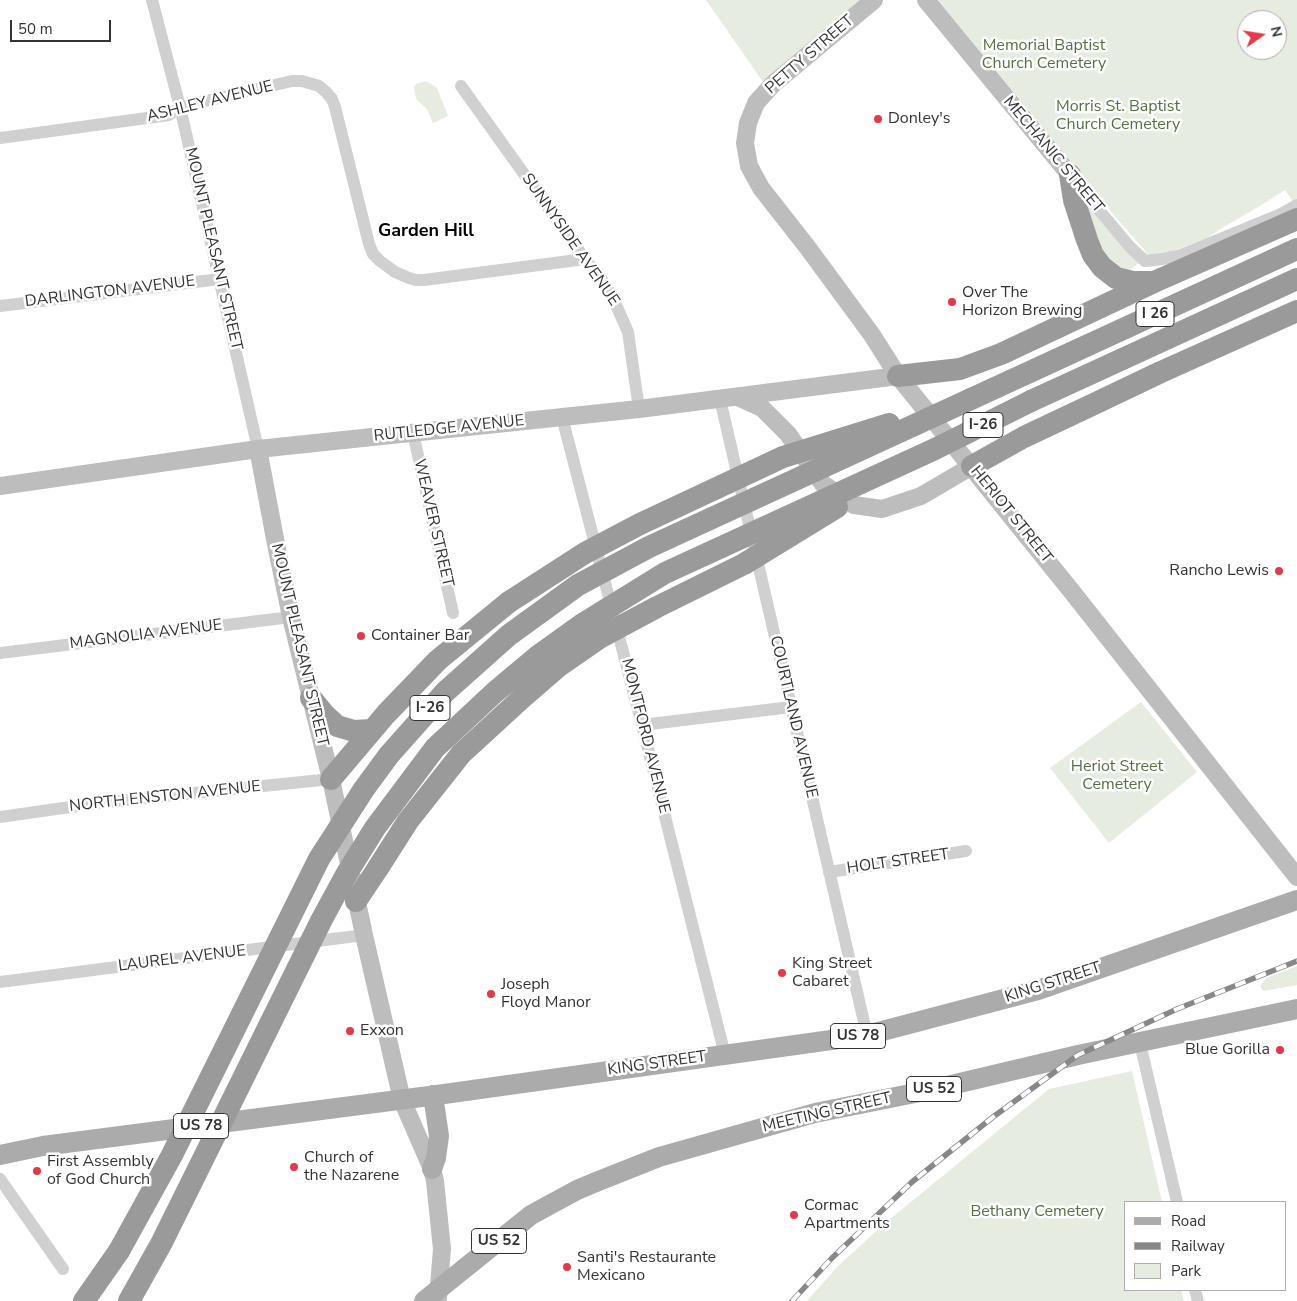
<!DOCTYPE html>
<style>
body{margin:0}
#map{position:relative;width:1297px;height:1301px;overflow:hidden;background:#fff;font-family:"Nunito Sans",sans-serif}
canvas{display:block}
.legend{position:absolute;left:1124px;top:1201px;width:162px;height:90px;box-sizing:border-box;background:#fff;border:1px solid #adadad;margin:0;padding:6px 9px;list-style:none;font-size:15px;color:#333}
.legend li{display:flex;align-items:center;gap:10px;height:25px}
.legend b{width:25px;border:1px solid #adadad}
.north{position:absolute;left:1237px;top:10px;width:50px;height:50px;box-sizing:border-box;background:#fff;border:1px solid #adadad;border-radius:50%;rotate:77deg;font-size:14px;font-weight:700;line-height:20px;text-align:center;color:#333}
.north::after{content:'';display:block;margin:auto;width:18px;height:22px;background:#e63946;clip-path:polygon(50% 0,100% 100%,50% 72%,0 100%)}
.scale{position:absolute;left:10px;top:20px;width:101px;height:22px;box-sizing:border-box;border:2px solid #333;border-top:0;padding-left:6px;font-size:15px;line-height:18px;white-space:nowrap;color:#333;-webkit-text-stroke:4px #fff;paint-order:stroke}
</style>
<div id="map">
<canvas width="1297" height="1301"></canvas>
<ul class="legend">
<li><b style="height:6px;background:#ababab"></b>Road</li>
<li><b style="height:6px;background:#888"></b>Railway</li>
<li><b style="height:14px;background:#e6ecdf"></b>Park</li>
</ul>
<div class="north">N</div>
<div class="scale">50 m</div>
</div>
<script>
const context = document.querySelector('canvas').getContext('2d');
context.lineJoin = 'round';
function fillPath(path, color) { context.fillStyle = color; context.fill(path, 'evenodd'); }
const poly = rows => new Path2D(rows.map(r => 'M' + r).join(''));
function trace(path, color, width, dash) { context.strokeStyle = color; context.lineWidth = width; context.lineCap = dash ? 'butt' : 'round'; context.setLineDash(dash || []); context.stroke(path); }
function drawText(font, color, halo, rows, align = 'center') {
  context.font = font + ' "Nunito Sans",sans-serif'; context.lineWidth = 5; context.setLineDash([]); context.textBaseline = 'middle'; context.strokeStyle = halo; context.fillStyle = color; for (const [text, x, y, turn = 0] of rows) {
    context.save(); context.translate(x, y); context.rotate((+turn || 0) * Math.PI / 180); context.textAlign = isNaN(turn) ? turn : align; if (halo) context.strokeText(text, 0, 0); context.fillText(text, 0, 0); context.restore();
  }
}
const green = poly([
 [706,0,874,0,768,89],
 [938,0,1297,0,1297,205,1296,206,1285,190,1258,207,1222,228,1207,238,1152,259,1095,193,1037,120],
 [1247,20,1277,20,1277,50,1247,50],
 [426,81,437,88,448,116,433,123,427,109,416,99,414,87,416,84],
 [1084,199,1139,263,1130,270,1119,273,1099,251],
 [1141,702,1197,772,1109,843,1050,768],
 [1297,966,1297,985,1263,991,1260,986,1266,978],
 [1132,1071,1162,1202,1126,1202,1126,1290,1181,1290,1184,1301,807,1301,838,1266,884,1224,1049,1089]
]);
const street = poly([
 [152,0,180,107,258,449],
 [461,86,585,259,603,281,613,298,628,332,639,409],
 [0,138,169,115,180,107,292,81,302,81,319,86,326,92,332,99,335,107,369,244,373,254,380,261,395,272,409,278,416,280,424,280,585,259],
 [1073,179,1130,247,1145,261,1163,259,1181,255,1281,214,1297,205],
 [0,306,220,279],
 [720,399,867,1035],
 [562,417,642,725,725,1055],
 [413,433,453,613],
 [0,653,291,617],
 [642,725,791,707],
 [0,817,98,803,331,779],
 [829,872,966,851],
 [0,982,364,935],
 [1140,1043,1177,1202],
 [0,1179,63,1269],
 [1195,1290,1198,1301]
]);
const secondary = poly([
 [874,0,773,84,756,103,748,123,745,143,749,166,761,188,808,248,872,335,898,376,1073,593,1297,877],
 [926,0,1070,175],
 [738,397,762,408,788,434,823,484,854,505,882,509,921,496,972,466],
 [258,449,276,544,291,617,331,779,364,935,402,1100,432,1169,435,1181,442,1249,438,1298],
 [0,486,258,449,639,409,898,376]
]);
const primary = poly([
 [0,1155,43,1146,437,1095,867,1035,1038,990,1297,900],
 [432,1169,436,1158,439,1136,433,1095],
 [424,1301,531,1215,577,1190,596,1182,659,1157,815,1113,930,1090,1078,1055,1297,1009]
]);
const highway = poly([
 [1070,175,1074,200,1087,240,1093,255,1102,267,1116,278,1133,282,1153,282],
 [898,376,960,369,1001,354,1154,282,1297,219],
 [971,399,1297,249],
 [1031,401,1297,279],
 [972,466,1024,437,1096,403,1161,372,1297,311],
 [311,698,324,714,337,726,354,731,372,730],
 [331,779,386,714,438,660,509,602],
 [356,901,378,868],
 [84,1301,119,1251]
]);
const rail = poly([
 [792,1301,832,1258,912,1182,993,1117,1078,1055,1177,1009,1297,961]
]);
const highwayBridge = poly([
 [509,602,585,553,640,524,783,457,889,424],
 [378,868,408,821,461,754,522,698,559,666,601,637,657,607,744,564,837,507],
 [119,1251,172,1155,319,859,364,789,389,755,445,692,509,635,578,585,649,547,971,399],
 [129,1301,161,1244,322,919,347,873,375,828,435,748,495,692,538,656,584,623,665,573,935,449,1031,401]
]);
const markers = [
 [878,119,5,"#e63946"],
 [952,302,5,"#e63946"],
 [1279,571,5,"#e63946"],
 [361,636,5,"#e63946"],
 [782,973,5,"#e63946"],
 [491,994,5,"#e63946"],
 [350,1031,5,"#e63946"],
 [1280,1050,5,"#e63946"],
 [294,1167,5,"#e63946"],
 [37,1171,5,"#e63946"],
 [794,1215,5,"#e63946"],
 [567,1267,5,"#e63946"]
];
const shields = [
 [1155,314,38],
 [983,425,40],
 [430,708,40],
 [858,1036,55],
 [934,1089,55],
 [201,1126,55],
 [499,1241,55]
];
const shieldNames = [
 ["I 26",1155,314],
 ["I-26",983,425],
 ["I-26",430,708],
 ["US 78",858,1036],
 ["US 52",934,1089],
 ["US 78",201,1126],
 ["US 52",499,1241]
];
const parkNames = [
 ["Memorial Baptist",1044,46],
 ["Church Cemetery",1044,64],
 ["Morris St. Baptist",1118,107],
 ["Church Cemetery",1118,125],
 ["Heriot Street",1117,767],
 ["Cemetery",1117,785],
 ["Bethany Cemetery",1037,1212]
];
const streetNames = [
 ["PETTY STREET",810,55,-41],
 ["ASHLEY AVENUE",210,102,-14],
 ["MECHANIC STREET",1053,155,50],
 ["SUNNYSIDE AVENUE",570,240,55],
 ["MOUNT PLEASANT STREET",213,249,77],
 ["DARLINGTON AVENUE",110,292,-7],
 ["RUTLEDGE AVENUE",449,429,-6],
 ["HERIOT STREET",1011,515,51],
 ["WEAVER STREET",433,523,77],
 ["MAGNOLIA AVENUE",146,635,-7],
 ["MOUNT PLEASANT STREET",299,645,77],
 ["COURTLAND AVENUE",793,717,77],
 ["MONTFORD AVENUE",645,736,76],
 ["NORTH ENSTON AVENUE",165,797,-6],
 ["HOLT STREET",898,862,-8],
 ["LAUREL AVENUE",182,959,-7],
 ["KING STREET",1053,983,-18],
 ["KING STREET",657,1064,-8],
 ["MEETING STREET",827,1113,-13]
];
const poiNames = [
 ["Donley's",888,119],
 ["Over The",962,293],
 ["Horizon Brewing",962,311],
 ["Rancho Lewis",1269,571,"right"],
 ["Container Bar",371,636],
 ["King Street",792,964],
 ["Cabaret",792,982],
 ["Joseph",501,985],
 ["Floyd Manor",501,1003],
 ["Exxon",360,1031],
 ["Blue Gorilla",1270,1050,"right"],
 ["Church of",304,1158],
 ["the Nazarene",304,1176],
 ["First Assembly",47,1162],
 ["of God Church",47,1180],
 ["Cormac",804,1206],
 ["Apartments",804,1224],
 ["Santi's Restaurante",577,1258],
 ["Mexicano",577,1276]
];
const neighbourhoodNames = [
 ["Garden Hill",426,232]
];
fillPath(green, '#e6ecdf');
trace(street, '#d0d0d0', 12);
trace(secondary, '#bdbdbd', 18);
trace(primary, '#ababab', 20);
trace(highway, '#9a9a9a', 22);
trace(rail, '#888', 5.5);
trace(rail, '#fff', 4, [11]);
trace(highwayBridge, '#9a9a9a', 22);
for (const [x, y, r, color] of markers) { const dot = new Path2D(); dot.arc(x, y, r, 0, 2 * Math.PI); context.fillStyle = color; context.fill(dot); trace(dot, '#fff', 2); }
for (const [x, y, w] of shields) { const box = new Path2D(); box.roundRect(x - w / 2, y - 12.5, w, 25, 4); context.fillStyle = '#fff'; context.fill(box); trace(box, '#333', 1); }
drawText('bold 15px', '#333', null, shieldNames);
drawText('16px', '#56703f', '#fff', parkNames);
drawText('16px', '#333', '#fff', streetNames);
drawText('16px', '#333', '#fff', poiNames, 'left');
drawText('bold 18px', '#000', '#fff', neighbourhoodNames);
</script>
